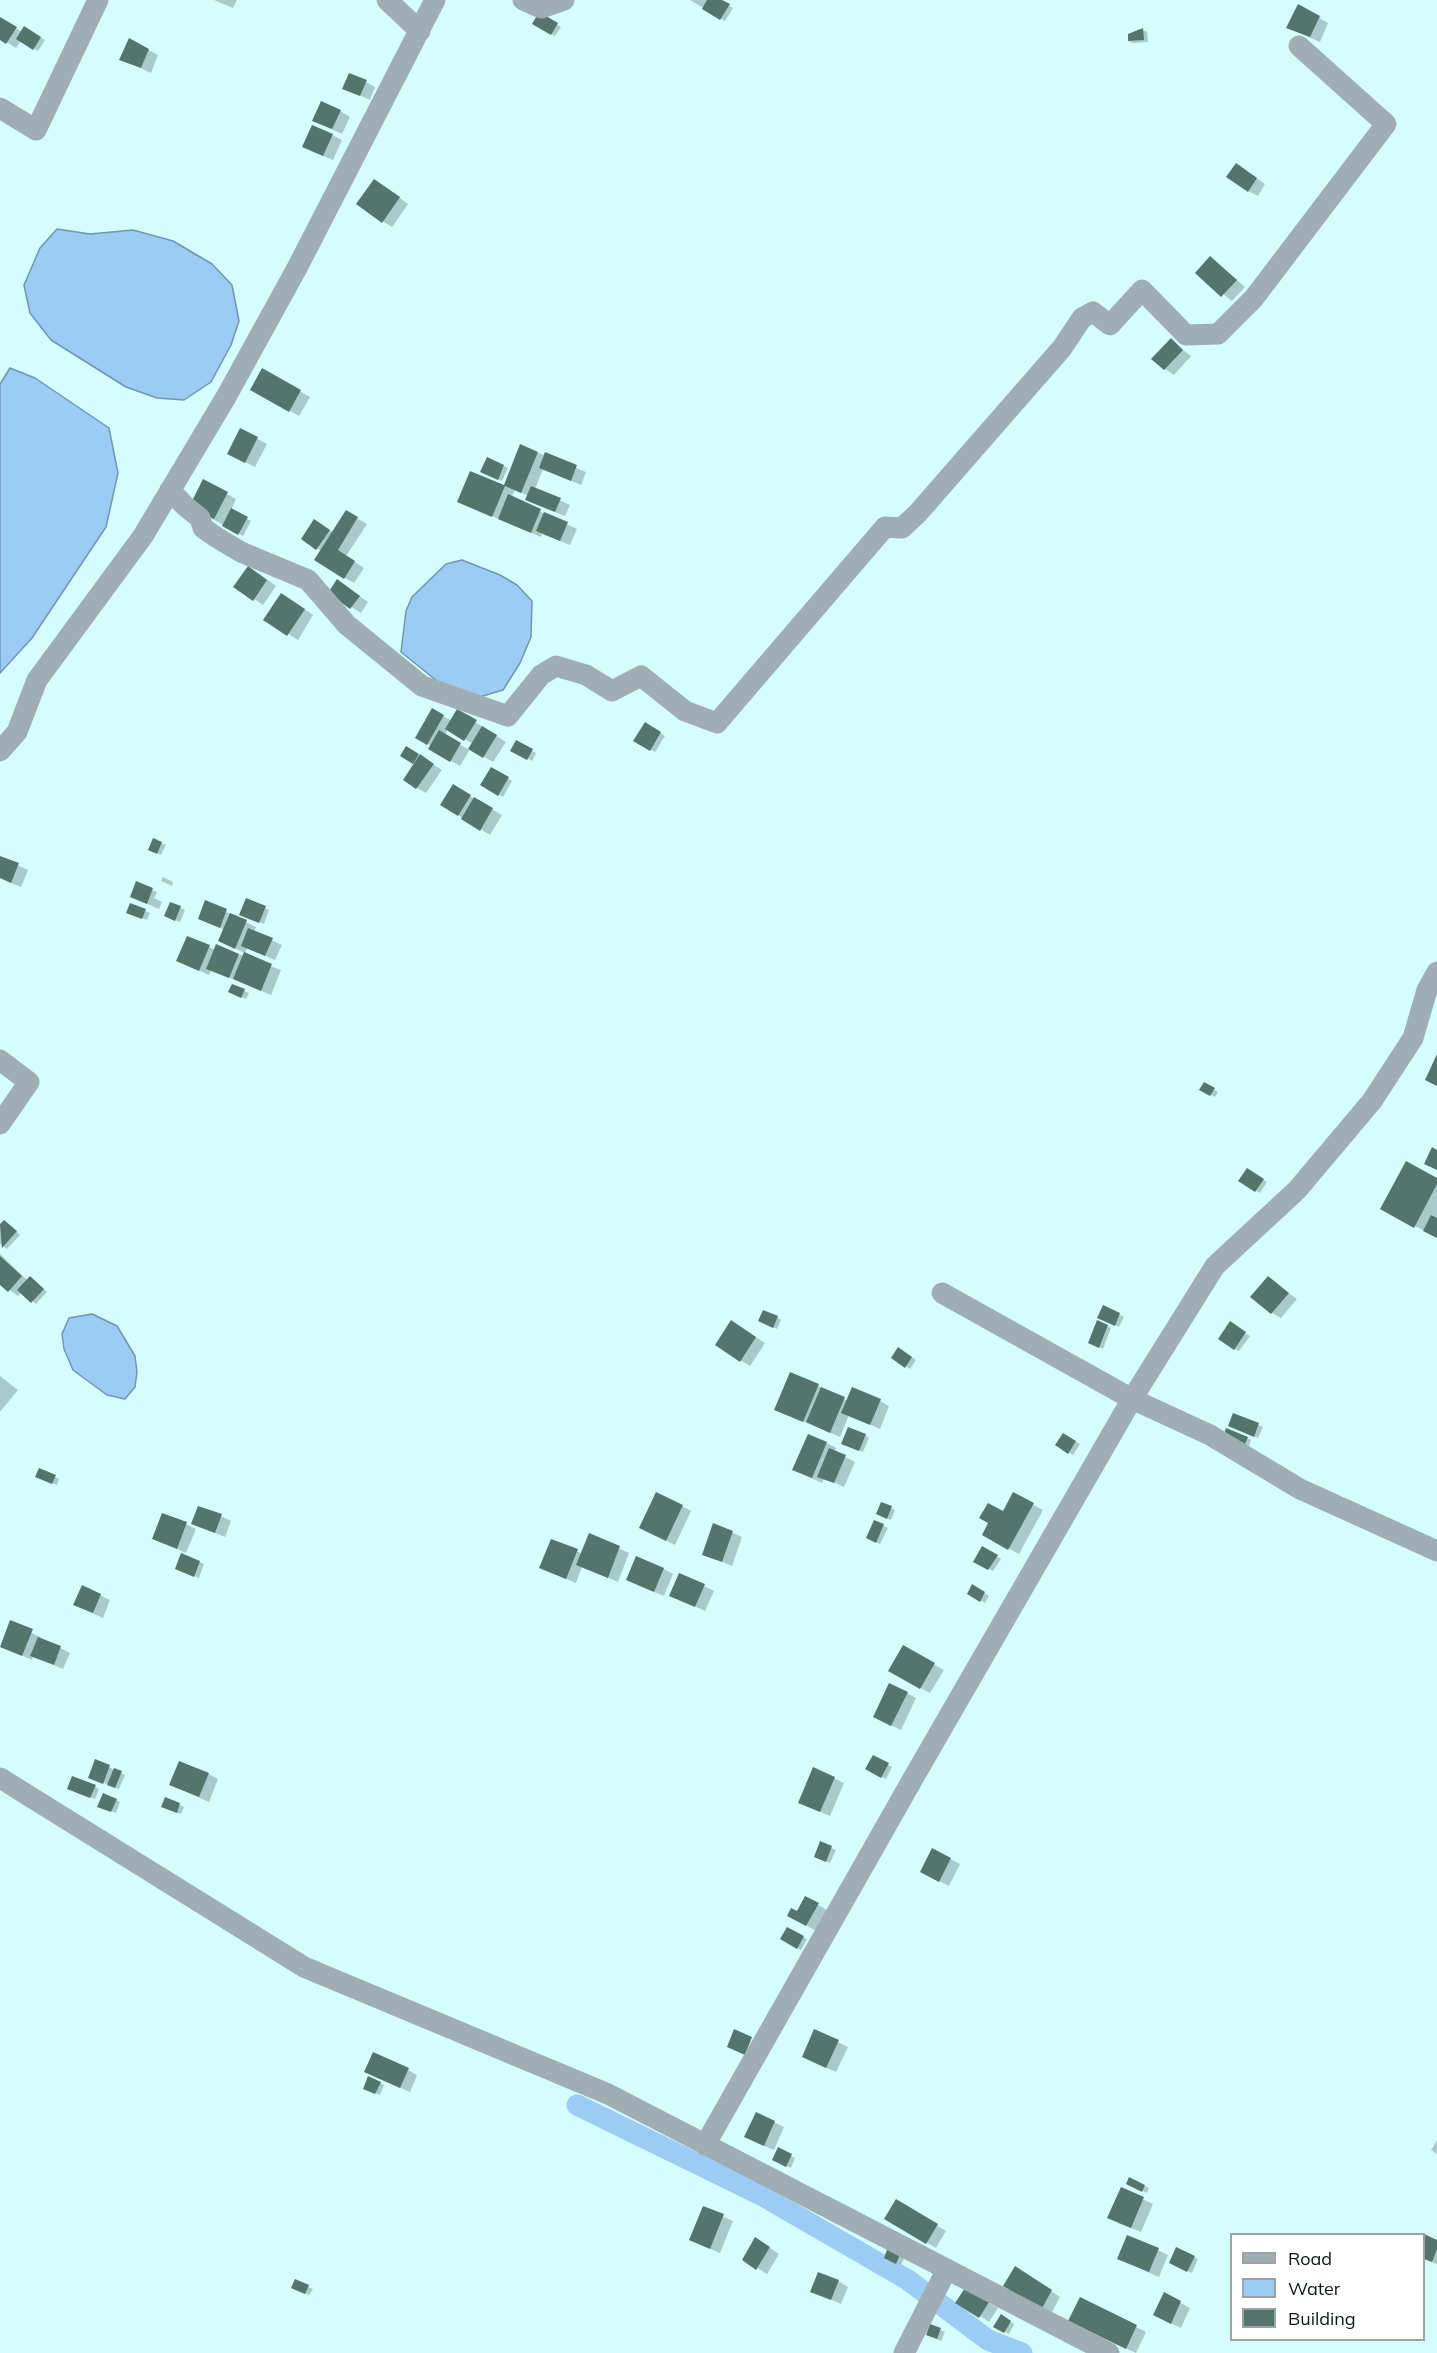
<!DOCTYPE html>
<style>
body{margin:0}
#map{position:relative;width:1437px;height:2353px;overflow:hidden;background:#d5fdfd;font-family:Mulish,sans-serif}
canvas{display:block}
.legend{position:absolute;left:1230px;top:2233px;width:195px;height:108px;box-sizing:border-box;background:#fff;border:2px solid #9da3a3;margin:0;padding:8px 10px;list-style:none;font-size:18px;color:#0a1919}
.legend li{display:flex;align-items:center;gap:12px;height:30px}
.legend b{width:30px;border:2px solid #9da3a3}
</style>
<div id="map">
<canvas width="1437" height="2353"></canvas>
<ul class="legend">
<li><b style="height:8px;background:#9faeb3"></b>Road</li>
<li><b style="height:16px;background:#9cccf3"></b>Water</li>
<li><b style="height:16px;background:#54756b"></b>Building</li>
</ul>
</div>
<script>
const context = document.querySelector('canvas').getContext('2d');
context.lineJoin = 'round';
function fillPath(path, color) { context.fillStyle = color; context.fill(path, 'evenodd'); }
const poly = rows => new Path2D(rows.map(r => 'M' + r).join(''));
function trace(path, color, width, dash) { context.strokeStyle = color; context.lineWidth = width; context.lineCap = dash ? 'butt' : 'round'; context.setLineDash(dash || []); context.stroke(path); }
const water = poly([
 [57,229,90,234,133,230,173,241,212,264,232,285,239,321,231,345,211,382,184,400,157,398,126,387,51,340,30,313,24,285,40,248,57,229],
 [10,368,35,378,109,428,118,473,106,527,32,638,0,673,0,384,10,368],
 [462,560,500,575,517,585,532,601,531,637,520,663,503,690,476,698,442,685,401,652,406,611,412,597,446,564,462,560],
 [92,1314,117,1326,135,1356,137,1372,135,1387,125,1399,107,1395,73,1370,64,1349,62,1334,69,1318,92,1314]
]);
const shadow = poly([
 [214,0,237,0,233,8],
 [690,0,719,0,733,8,725,21],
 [1299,6,1328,23,1320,42,1288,28],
 [540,14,561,27,555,36,534,23],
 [0,18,22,32,24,28,45,40,38,51,21,41,16,48,0,38],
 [1143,30,1147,32,1148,42,1133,43,1129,41],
 [130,40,158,55,151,73,121,59],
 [366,82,375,87,370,100,344,88],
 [340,111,350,117,342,134,323,125],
 [332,135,342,140,333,160,314,152],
 [1245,170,1265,184,1258,196,1248,191],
 [384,186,408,204,392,227,382,221],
 [1211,258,1245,287,1232,301,1197,273],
 [1171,340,1191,356,1174,375,1165,369],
 [262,370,310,397,299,416,252,389],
 [241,430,267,444,255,467,239,459],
 [521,446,586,472,581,485,543,469,535,489,570,505,565,516,537,505,527,499,529,496,515,490,511,498,577,529,570,545,542,534,541,537,459,502,471,473,505,487],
 [504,466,508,468,502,481,486,474],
 [204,481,236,499,231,510,251,521,243,536,200,512],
 [346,512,367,524,346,556,364,568,354,583,345,578,321,551,303,539,324,527,333,532],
 [258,573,276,586,263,605,254,599],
 [347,587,368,602,361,613,330,593],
 [291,600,313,615,298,640,265,619],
 [433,710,452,721,458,711,506,742,493,762,470,749,460,766,430,749,431,746,417,737],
 [448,729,473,744,469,750,445,735],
 [645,724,665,736,655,752,636,741],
 [516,742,536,753,532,761,512,750],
 [406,748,442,770,426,793,417,788,416,764,402,755],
 [492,769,512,781,503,797,483,785],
 [453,786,502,815,490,835,442,805],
 [154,840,166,845,161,855,154,852],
 [0,857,28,870,21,887,0,878],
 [163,877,173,882,172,886,161,881],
 [137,883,157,892,154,898,162,902,159,909,136,899],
 [206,902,256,927,254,932,282,945,275,960,247,948,245,953,230,946,225,930,209,923],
 [171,904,185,910,180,922,170,918],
 [131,905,150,913,147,920,132,914],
 [265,908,269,910,264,924,245,917],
 [217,946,281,970,271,995,211,970,209,975,178,961,209,947,215,950],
 [232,986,249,993,246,999,234,994],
 [1205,1084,1218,1092,1215,1097,1201,1089],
 [1247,1170,1267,1182,1260,1193,1240,1181],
 [1437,1179,1437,1237,1397,1217],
 [5,1221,20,1235,7,1249,0,1244,0,1226],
 [0,1254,28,1281,35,1281,47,1292,36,1304,22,1292,18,1296,0,1283],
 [1268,1278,1297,1299,1281,1318,1272,1313],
 [1103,1307,1124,1317,1119,1327,1103,1319],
 [777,1317,781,1320,777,1329,764,1323],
 [1107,1326,1111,1328,1103,1349,1094,1345],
 [1235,1326,1250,1336,1239,1351,1234,1349],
 [741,1328,765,1343,750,1366,740,1360],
 [903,1351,916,1360,910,1369,906,1366],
 [0,1376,18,1390,0,1412],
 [818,1386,848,1401,880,1401,889,1406,880,1429,849,1415,840,1437,776,1410],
 [1234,1415,1263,1427,1258,1438,1234,1428],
 [809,1435,827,1443,836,1448,835,1452,855,1462,844,1487,824,1478,822,1483,804,1475],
 [865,1435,869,1438,863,1452,847,1446],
 [1064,1435,1080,1444,1073,1455,1057,1445],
 [1247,1438,1251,1440,1249,1447,1228,1439],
 [55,1477,59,1479,57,1485,41,1479],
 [1014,1494,1043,1510,1019,1554,984,1535,1003,1513],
 [882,1504,895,1510,891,1520,882,1516],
 [682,1506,691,1511,675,1545,651,1533],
 [221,1516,231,1521,225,1537,193,1524],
 [875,1522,888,1528,880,1544,867,1538],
 [186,1524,196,1529,186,1553,154,1538],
 [714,1525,742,1537,732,1566,704,1554],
 [589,1535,629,1553,618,1582,582,1567,576,1583,541,1568,577,1551,582,1554],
 [983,1548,1001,1559,993,1571,975,1561],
 [182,1555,204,1564,199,1578,181,1571],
 [664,1569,673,1574,664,1596,637,1585],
 [704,1586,714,1591,705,1611,671,1595],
 [973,1586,989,1596,985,1603,969,1593],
 [83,1587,110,1600,103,1618,75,1605],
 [11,1622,70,1653,63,1669,33,1656,32,1660,1,1646],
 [903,1647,944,1670,930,1693,890,1671],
 [907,1693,916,1698,901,1730,884,1722],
 [873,1757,892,1767,886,1779,867,1769],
 [96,1761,125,1775,119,1789,94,1779],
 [209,1774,218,1779,209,1802,171,1785],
 [834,1778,844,1783,830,1816,800,1803],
 [95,1787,99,1789,95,1799,73,1791],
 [166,1799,184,1807,181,1814,167,1809],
 [116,1800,120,1802,116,1813,103,1808],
 [821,1843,836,1850,830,1863,820,1859],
 [950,1859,960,1864,949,1886,931,1877],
 [806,1898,827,1910,816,1931,789,1915,797,1913],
 [787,1929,807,1939,801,1950,782,1939],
 [815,2031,848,2047,836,2072,813,2062],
 [408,2070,417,2075,410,2092,375,2077],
 [380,2083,384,2085,380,2095,369,2090],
 [774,2122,784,2127,774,2150,755,2142],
 [1437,2140,1437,2154,1431,2150],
 [778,2149,795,2158,791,2168,773,2160],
 [1130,2179,1149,2188,1147,2193,1132,2186],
 [1122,2189,1153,2204,1141,2232,1118,2223],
 [896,2201,946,2231,936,2248,886,2218],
 [704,2208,733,2221,720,2253,701,2245],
 [1424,2236,1437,2241,1437,2264,1424,2259],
 [765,2245,779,2254,767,2274,744,2260],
 [889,2249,905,2256,901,2265,890,2260],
 [1158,2250,1168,2255,1159,2277,1119,2259],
 [1194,2257,1198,2259,1192,2273,1175,2265],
 [1025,2274,1060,2297,1051,2314,1005,2286],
 [296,2281,313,2289,309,2295,297,2290],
 [838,2281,848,2287,841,2304,812,2291],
 [966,2290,998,2308,989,2322,958,2302],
 [1164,2294,1190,2308,1181,2328,1164,2320],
 [1081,2299,1146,2332,1136,2353,1080,2326],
 [1001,2316,1014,2324,1009,2334,995,2326],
 [931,2326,945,2332,941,2341,932,2337]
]);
const canal = poly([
 [577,2105,761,2195,908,2280,988,2340,1022,2353]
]);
const building = poly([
 [707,0,722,0,730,4,720,20,702,9],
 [1298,4,1320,16,1310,37,1286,28],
 [539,12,558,23,551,35,532,24],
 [0,17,17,27,6,44,0,40],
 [24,26,41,37,33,50,16,39],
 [1143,28,1144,40,1128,41,1128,34],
 [129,38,149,49,141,68,119,60],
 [349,73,367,80,360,96,342,89],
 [321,101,341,110,332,129,312,121],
 [312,125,333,134,323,156,302,147],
 [1236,163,1257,178,1248,192,1226,177],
 [374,179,400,197,382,223,356,204],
 [1210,256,1237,280,1221,297,1195,273],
 [1171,338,1183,350,1164,370,1151,359],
 [262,368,301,390,289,412,250,390],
 [240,428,258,437,245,463,227,454],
 [520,444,538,452,521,493,505,486,492,517,457,502,470,471,504,485],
 [545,452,577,465,571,481,539,468],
 [487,457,504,465,498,480,480,472],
 [203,479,228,492,214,519,189,507],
 [531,486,561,498,555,512,525,500],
 [508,494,541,509,531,533,498,519],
 [231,508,248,517,238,535,222,526],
 [346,510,358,517,338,550,355,561,344,579,314,560],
 [544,512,568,522,560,541,536,531],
 [314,519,330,530,316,550,301,539],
 [248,566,267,580,253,601,233,587],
 [337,579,360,596,350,609,328,593],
 [281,593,305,609,287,636,263,620],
 [432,708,444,715,427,745,415,738],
 [457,709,477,720,464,741,445,729],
 [645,722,661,732,650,751,633,741],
 [482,726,497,735,483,758,468,749],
 [439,730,461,743,450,762,428,749],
 [516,740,533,749,527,760,510,751],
 [406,746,419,754,413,764,400,756],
 [420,754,434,764,416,789,403,780],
 [491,767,509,777,498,796,480,785],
 [453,784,471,795,458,816,440,805],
 [474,797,493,808,480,831,461,819],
 [153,838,162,842,157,854,148,850],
 [0,856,19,863,11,883,0,878],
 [136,881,153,888,147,904,130,897],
 [246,898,266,906,259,923,239,915],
 [205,900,227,909,220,928,198,919],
 [170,902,181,906,175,921,164,916],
 [130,903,146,909,142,919,126,913],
 [230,913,247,920,235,949,218,941],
 [248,928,273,938,265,956,241,946],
 [187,936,210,945,199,971,176,961],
 [216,944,239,954,229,978,206,969],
 [244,952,272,964,261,991,233,979],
 [232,984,245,989,241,998,228,992],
 [1437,1054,1437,1086,1425,1080],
 [1204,1082,1215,1088,1210,1096,1199,1090],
 [1432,1147,1437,1150,1437,1170,1424,1164],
 [1406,1161,1437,1178,1437,1184,1414,1228,1380,1209],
 [1247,1168,1264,1179,1255,1192,1238,1181],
 [1431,1215,1437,1218,1437,1238,1423,1231],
 [4,1220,17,1231,2,1248,0,1224],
 [0,1256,22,1276,8,1292,0,1285],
 [30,1276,44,1289,31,1303,17,1290],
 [1268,1276,1289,1293,1271,1314,1250,1297],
 [1103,1305,1120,1313,1115,1326,1097,1318],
 [763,1310,778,1316,773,1328,758,1321],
 [731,1320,756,1337,740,1362,715,1345],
 [1097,1320,1108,1325,1099,1348,1088,1343],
 [1230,1321,1246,1332,1234,1350,1218,1339],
 [898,1347,912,1357,905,1368,891,1358],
 [790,1372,819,1384,803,1422,774,1410],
 [821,1387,845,1397,830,1433,806,1422],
 [852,1387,881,1399,870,1425,841,1413],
 [1233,1413,1259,1423,1254,1437,1228,1426],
 [848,1427,866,1434,859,1451,841,1444],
 [1226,1428,1248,1437,1244,1446,1223,1437],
 [1063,1433,1076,1441,1068,1454,1055,1445],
 [808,1434,827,1442,812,1478,792,1470],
 [829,1448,846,1455,834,1483,817,1477],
 [39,1468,56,1475,52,1484,35,1477],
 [656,1492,683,1505,666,1541,639,1528],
 [1013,1492,1034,1503,1008,1550,982,1535,988,1523,979,1518,988,1503,1003,1511],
 [881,1502,892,1506,887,1519,876,1514],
 [198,1506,222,1514,215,1533,191,1524],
 [162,1513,187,1522,177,1549,152,1539],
 [874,1520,884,1524,876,1543,866,1538],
 [713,1523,733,1531,722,1562,702,1555],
 [589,1533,620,1546,608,1578,576,1565],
 [551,1539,578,1549,566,1579,539,1568],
 [982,1546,998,1555,988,1570,973,1562],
 [181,1553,200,1561,194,1577,175,1569],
 [636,1556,664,1568,654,1592,626,1580],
 [679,1573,705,1584,695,1607,669,1596],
 [972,1584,985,1592,980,1602,967,1594],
 [82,1585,101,1594,93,1613,73,1605],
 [10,1620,33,1629,22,1656,0,1647],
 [38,1637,61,1646,54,1665,30,1656],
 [903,1645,935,1663,920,1689,888,1671],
 [889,1683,908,1692,891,1726,873,1717],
 [873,1755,889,1763,881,1778,865,1769],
 [95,1759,110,1765,103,1784,88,1778],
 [179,1761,209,1773,199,1797,169,1785],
 [813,1767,835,1777,820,1812,798,1803],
 [114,1768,122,1771,115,1788,107,1785],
 [72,1776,96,1785,90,1798,67,1789],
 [103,1793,117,1799,111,1812,97,1807],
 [165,1797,180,1803,177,1813,161,1807],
 [820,1841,832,1846,826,1862,814,1857],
 [932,1848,951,1858,939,1882,920,1872],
 [805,1896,819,1903,806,1926,787,1916,791,1908,797,1911],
 [787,1927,804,1936,797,1949,780,1939],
 [734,2029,752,2037,745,2055,727,2047],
 [814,2029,839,2040,826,2068,802,2057],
 [373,2052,409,2068,400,2088,364,2072],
 [368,2076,381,2082,375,2094,363,2089],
 [756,2112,775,2121,764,2146,744,2137],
 [778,2147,792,2154,786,2167,772,2160],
 [1129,2177,1145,2185,1142,2192,1126,2184],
 [1121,2187,1144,2197,1131,2228,1107,2218],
 [896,2199,938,2224,926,2244,884,2219],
 [703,2206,724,2214,710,2249,689,2240],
 [1424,2234,1437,2240,1437,2249,1432,2262,1424,2259],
 [1127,2235,1159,2248,1149,2272,1117,2259],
 [755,2237,770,2247,756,2270,742,2260],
 [888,2247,901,2252,896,2264,884,2258],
 [1176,2247,1195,2256,1187,2272,1169,2263],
 [1015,2266,1052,2290,1041,2310,1003,2286],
 [818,2272,839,2280,831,2300,810,2292],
 [295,2279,309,2285,305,2294,291,2288],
 [965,2288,989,2302,979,2318,955,2303],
 [1164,2292,1181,2301,1171,2324,1153,2315],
 [1080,2297,1137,2325,1126,2349,1068,2321],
 [1001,2314,1011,2321,1004,2333,993,2327],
 [930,2324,941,2328,937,2339,926,2335]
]);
const minor = poly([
 [387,0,420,31],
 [523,0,541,8,564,0],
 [0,108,36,130,98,0],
 [170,490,185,506,200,518,203,528,216,537,241,552,308,580,347,625,422,686,508,716,541,675,556,666,586,675,612,691,641,676,685,711,717,723,885,527,902,528,918,513,1062,348,1082,318,1093,312,1110,325,1142,290,1186,335,1218,334,1254,298,1386,124,1299,46],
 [0,751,17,732,37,680,143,536,226,397,297,268,435,0],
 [1437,972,1427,990,1413,1038,1372,1101,1297,1190,1215,1266,1132,1399,1210,1435,1300,1489,1437,1551],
 [0,1060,29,1082,0,1124],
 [0,1778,304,1967,608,2094,1109,2353],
 [705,2145,915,1775,1132,1399,942,1293],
 [904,2353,947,2269]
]);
fillPath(water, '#9cccf3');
trace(water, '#7096b2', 1.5);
fillPath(shadow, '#0003');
trace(canal, '#9cccf3', 21);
fillPath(building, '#54756b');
trace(minor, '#9faeb3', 21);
</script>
